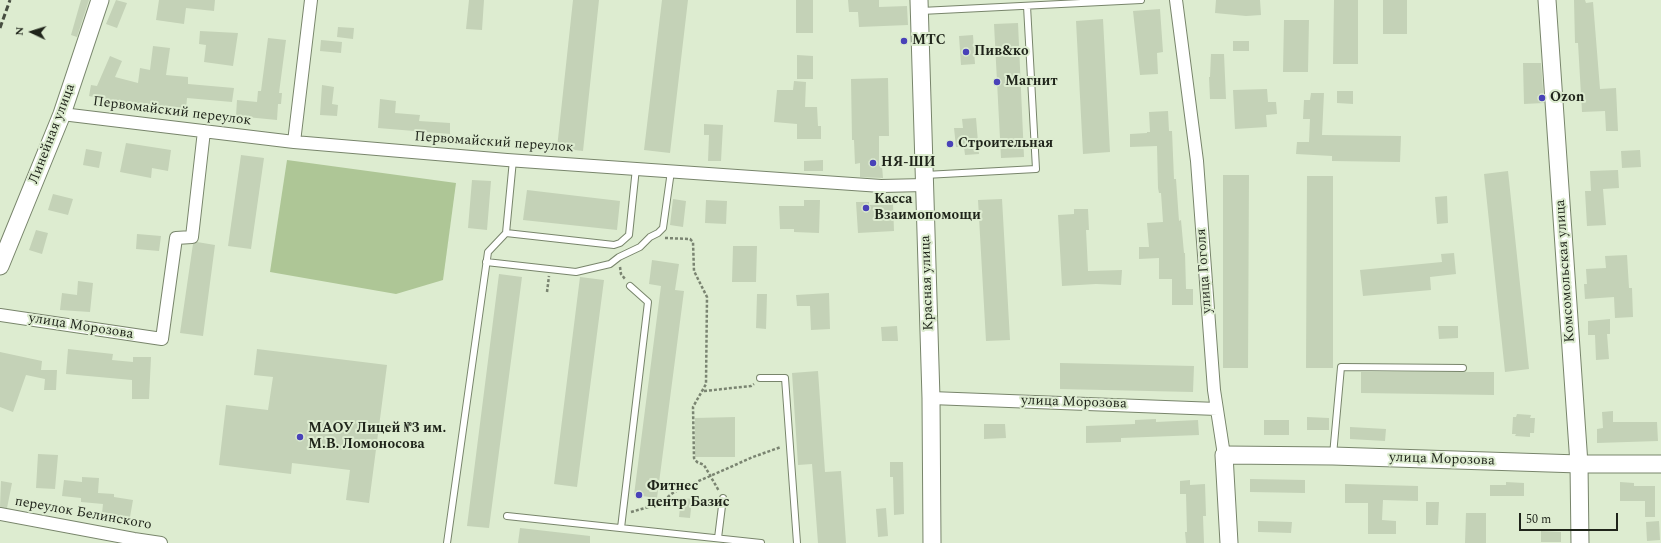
<!DOCTYPE html>
<meta charset="utf-8">
<style>
body{margin:0}
#map{position:relative;width:1661px;height:543px;overflow:hidden;background:#ddecd0;font-family:Spectral,serif}
canvas{display:block}
.north{position:absolute;left:12px;top:12px;width:40px;height:40px;-webkit-text-stroke:3px #ddecd0;paint-order:stroke;rotate:274deg;font-size:11px;font-weight:700;line-height:16px;text-align:center;color:#1f241a}
.north::after{content:'';display:block;margin:auto;width:14px;height:18px;background:#1f241a;clip-path:polygon(50% 0,100% 100%,50% 72%,0 100%)}
.scale{position:absolute;left:1519px;top:513px;width:99px;height:18px;box-sizing:border-box;border:2px solid #1f241a;border-top:0;padding-left:5px;font-size:12px;line-height:14px;white-space:nowrap;color:#1f241a;-webkit-text-stroke:3px #ddecd0;paint-order:stroke}
</style>
<div id="map">
<canvas width="1661" height="543"></canvas>
<div class="north">N</div>
<div class="scale">50 m</div>
</div>
<script>
const context = document.querySelector('canvas').getContext('2d');
context.lineJoin = 'round';
function fillPath(path, color) { context.fillStyle = color; context.fill(path, 'evenodd'); }
const poly = rows => new Path2D(rows.map(r => 'M' + r).join(''));
function trace(path, color, width, dash) { context.strokeStyle = color; context.lineWidth = width; context.lineCap = dash ? 'butt' : 'round'; context.setLineDash(dash || []); context.stroke(path); }
function drawText(font, color, halo, rows, align = 'center') {
  context.font = font + ' Spectral,serif'; context.lineWidth = 4; context.setLineDash([]); context.textBaseline = 'middle'; context.strokeStyle = halo; context.fillStyle = color; for (const [text, x, y, turn = 0] of rows) {
    context.save(); context.translate(x, y); context.rotate((+turn || 0) * Math.PI / 180); context.textAlign = isNaN(turn) ? turn : align; if (halo) context.strokeText(text, 0, 0); context.fillText(text, 0, 0); context.restore();
  }
}
const green = poly([
 [287,160,456,183,443,280,396,294,270,272]
]);
const building = poly([
 [81,0,89,0,77,37,71,35],
 [116,0,127,3,117,28,106,24],
 [159,0,215,0,214,11,186,8,184,24,156,20],
 [469,0,484,0,482,30,466,29],
 [573,0,599,0,583,151,557,148],
 [662,0,688,0,670,153,644,150],
 [796,0,813,0,813,33,796,33],
 [848,0,879,0,879,7,907,6,908,25,859,27,858,12,849,12],
 [1216,0,1260,0,1261,15,1246,16,1215,13],
 [1334,0,1358,0,1358,64,1333,64],
 [1383,0,1407,0,1407,34,1383,34],
 [1574,0,1585,0,1586,3,1593,2,1600,89,1616,88,1618,131,1606,131,1605,111,1582,112,1578,43,1575,43],
 [1160,9,1163,52,1157,53,1158,74,1140,75,1133,11],
 [1103,19,1110,152,1083,154,1076,21],
 [1284,20,1309,20,1308,72,1283,72],
 [1018,23,1024,157,1001,158,994,24],
 [338,27,354,28,353,39,337,37],
 [200,31,238,33,233,66,204,62,206,45,199,44],
 [973,35,975,64,961,65,959,36],
 [268,38,286,40,279,93,282,93,281,104,278,104,277,120,236,116,237,100,257,102,258,91,261,91],
 [321,40,342,42,341,53,320,51],
 [1233,41,1249,41,1249,51,1233,51],
 [153,46,170,48,166,75,188,77,188,84,234,88,232,102,187,98,186,109,129,102,128,104,89,96,91,85,97,86,110,56,122,61,115,77,138,83,140,68,150,70],
 [1211,54,1224,54,1226,99,1210,99,1209,77,1210,77],
 [797,55,813,56,813,79,797,79],
 [1523,63,1541,63,1544,103,1524,104],
 [888,78,889,136,879,136,879,166,882,166,883,178,860,177,860,163,855,164,854,140,852,140,851,79],
 [794,81,806,82,805,107,817,107,818,126,821,126,821,139,797,139,797,124,774,122,777,90,793,90],
 [322,85,334,87,332,104,338,105,337,116,320,115],
 [1267,89,1268,102,1276,102,1277,114,1266,115,1267,127,1235,129,1233,90],
 [1337,91,1353,91,1353,104,1337,103],
 [1311,93,1324,93,1322,135,1401,136,1400,162,1332,161,1332,156,1296,154,1297,142,1309,142,1310,119,1303,119,1304,100,1310,100],
 [380,99,396,101,395,113,420,115,419,121,450,123,450,134,378,128],
 [1168,111,1169,131,1172,131,1174,179,1176,179,1179,221,1181,220,1184,253,1185,253,1186,289,1193,289,1193,305,1172,305,1172,279,1159,279,1159,258,1139,259,1139,247,1149,247,1147,223,1163,222,1161,193,1159,193,1158,188,1157,146,1130,147,1130,134,1147,133,1147,132,1150,132,1149,112],
 [976,118,979,154,965,155,964,147,956,147,954,128,963,128,962,119],
 [704,124,723,125,721,161,708,161,709,135,704,135],
 [126,143,171,150,168,171,152,168,151,178,120,172],
 [86,149,102,152,99,168,83,165],
 [1640,150,1641,167,1622,168,1621,151],
 [241,155,264,158,251,249,228,246],
 [823,160,823,171,804,171,804,161],
 [1618,170,1619,188,1603,189,1606,225,1587,226,1585,191,1591,191,1590,171],
 [1508,171,1529,369,1505,372,1484,174],
 [1223,175,1249,175,1248,368,1223,368],
 [1307,176,1333,176,1333,368,1306,368],
 [472,180,491,181,487,230,468,228],
 [527,190,620,201,617,230,523,220],
 [53,194,73,199,68,215,48,210],
 [1447,196,1448,223,1437,224,1435,197],
 [673,199,686,201,683,227,670,225],
 [1002,199,1010,340,986,341,978,200],
 [706,200,727,201,726,224,705,223],
 [804,200,820,200,819,233,794,232,794,229,780,229,779,206,804,206],
 [856,202,869,202,869,205,893,204,894,231,858,233],
 [1074,209,1088,209,1089,230,1086,230,1088,271,1122,270,1121,285,1096,284,1062,286,1058,215,1074,214],
 [36,230,48,233,42,254,29,250],
 [137,234,161,236,159,251,136,249],
 [197,242,215,245,203,336,180,333,193,244],
 [733,246,757,246,756,282,732,282],
 [1454,253,1456,274,1430,277,1431,290,1363,296,1360,270,1442,262,1441,254],
 [1627,255,1629,288,1632,288,1633,317,1615,318,1614,297,1585,299,1584,284,1587,284,1586,269,1606,268,1605,256],
 [652,260,679,264,675,290,684,291,657,498,634,495,661,286,649,284],
 [499,274,522,277,489,528,467,526],
 [580,277,604,280,577,487,554,484],
 [78,281,93,283,90,312,60,310,62,293,77,295],
 [829,293,830,329,811,330,810,306,797,306,796,295],
 [757,294,767,294,766,329,756,328],
 [1610,319,1610,334,1607,334,1609,359,1596,360,1595,335,1588,335,1588,321],
 [897,326,898,341,882,341,881,327],
 [1438,326,1458,326,1458,338,1439,339],
 [68,349,113,354,112,360,133,362,133,357,151,357,149,399,132,399,132,380,66,374],
 [257,349,387,365,369,503,346,500,350,470,292,463,291,474,219,465,226,405,268,410,273,377,254,375],
 [0,352,42,361,41,370,57,370,56,390,44,390,45,379,26,375,13,412,0,407],
 [1060,363,1194,366,1193,392,1060,389],
 [818,371,825,472,841,471,846,543,818,543,812,464,798,465,792,373],
 [1361,372,1494,372,1494,395,1361,393],
 [1613,411,1613,422,1657,422,1658,441,1597,443,1597,429,1603,428,1602,412],
 [1517,414,1531,415,1530,418,1535,418,1534,433,1530,433,1530,437,1515,436,1516,434,1512,434,1513,417,1516,417],
 [735,417,735,457,695,457,695,418],
 [1307,417,1329,418,1329,430,1307,430],
 [1156,419,1156,422,1198,420,1199,435,1121,438,1121,442,1086,443,1086,426,1135,424,1135,420],
 [1264,420,1289,420,1289,435,1264,435],
 [984,424,1005,424,1006,438,984,439],
 [1350,427,1386,429,1385,441,1350,439],
 [38,454,58,455,55,489,36,488],
 [890,462,903,462,904,514,894,515,893,477,890,477],
 [82,477,99,478,98,493,114,494,114,497,133,500,130,517,102,514,103,504,81,502,81,498,62,496,64,480,82,482],
 [1250,479,1305,480,1305,493,1250,492],
 [1190,480,1190,485,1205,484,1206,516,1203,516,1204,543,1186,543,1185,532,1187,532,1186,494,1180,494,1180,481],
 [1,481,12,483,7,508,0,507],
 [1506,482,1524,483,1524,496,1490,496,1490,485,1506,485],
 [1620,482,1634,483,1634,486,1655,486,1655,517,1645,517,1645,501,1620,501],
 [1345,484,1418,486,1418,501,1383,500,1382,520,1396,521,1396,534,1368,534,1368,503,1345,503],
 [681,498,692,499,690,518,679,517],
 [1426,502,1439,502,1438,525,1426,525],
 [886,508,888,536,878,537,876,509],
 [1466,513,1486,513,1486,543,1465,543],
 [1258,521,1292,522,1291,533,1258,532],
 [1659,521,1660,540,1647,541,1646,522],
 [520,528,590,536,590,543,518,543],
 [1541,531,1561,532,1561,542,1541,542]
]);
const path = poly([
 [665,238,690,239,693,242,694,271,707,297,706,384,693,407,694,458,697,462,704,465,719,491],
 [620,267,621,274,625,279],
 [547,292,549,276],
 [704,391,751,386,754,384],
 [631,512,659,504,674,492,753,457,781,447]
]);
const lane = poly([
 [921,11,1141,0],
 [925,175,1036,169,1027,6],
 [506,233,614,245,620,243,629,235,636,168],
 [486,262,576,272,610,264,619,257,640,247,650,237,658,233,663,228,671,171],
 [760,378,785,378,797,543],
 [1333,455,1341,367,1463,368],
 [507,516,761,543],
 [621,528,648,302,630,286],
 [718,538,723,498],
 [447,543,488,252,506,233,513,160]
]);
const street = poly([
 [1176,0,1197,161,1214,390,1224,455],
 [62,114,294,142,507,160,881,186,925,185],
 [294,142,311,0],
 [0,315,162,339,176,238,192,237,204,131],
 [931,398,1217,409],
 [0,514,134,539,161,543]
]);
const secondary = poly([
 [919,0,931,398,932,543],
 [1547,0,1579,464,1580,543],
 [0,266,62,114,100,0],
 [1229,543,1224,455,1333,456,1579,464,1661,464]
]);
const rail = poly([
 [0,28,10,0]
]);
const markers = [
 [904,41,4,"#4942b8"],
 [966,52,4,"#4942b8"],
 [997,82,4,"#4942b8"],
 [1542,98,4,"#4942b8"],
 [950,144,4,"#4942b8"],
 [873,163,4,"#4942b8"],
 [866,208,4,"#4942b8"],
 [300,437,4,"#4942b8"],
 [639,495,4,"#4942b8"]
];
const poiNames = [
 ["МТС",912,41],
 ["Пив&ко",974,52],
 ["Магнит",1005,82],
 ["Ozon",1550,98],
 ["Строительная",958,144],
 ["НЯ-ШИ",881,163],
 ["Касса",874,200],
 ["Взаимопомощи",874,216],
 ["МАОУ Лицей №3 им.",308,429],
 ["М.В. Ломоносова",308,445],
 ["Фитнес",647,487],
 ["центр Базис",647,503]
];
const streetNames = [
 ["Первомайский переулок",172,112,7],
 ["Линейная улица",53,134,-69],
 ["Первомайский переулок",494,143,4],
 ["улица Гоголя",1205,271,-94],
 ["Комсомольская улица",1566,271,-94],
 ["Красная улица",928,283,-92],
 ["улица Морозова",81,327,9],
 ["улица Морозова",1074,403,2],
 ["улица Морозова",1442,460,2],
 ["переулок Белинского",83,514,10]
];
fillPath(green, '#aec696');
fillPath(building, '#c4d2b7');
trace(lane, '#78856b', 8);
trace(street, '#78856b', 14);
trace(secondary, '#78856b', 19);
trace(path, '#7a8471', 2.5, [3, 2]);
trace(lane, '#fff', 6);
trace(street, '#fff', 12);
trace(secondary, '#fff', 17);
trace(rail, '#474e41', 3, [6, 3]);
for (const [x, y, r, color] of markers) { const dot = new Path2D(); dot.arc(x, y, r, 0, 2 * Math.PI); context.fillStyle = color; context.fill(dot); trace(dot, '#ddecd0', 1.5); }
drawText('bold 14px', '#1f241a', '#ddecd0', poiNames, 'left');
drawText('14px', '#1f241a', '#ddecd0', streetNames);
</script>
